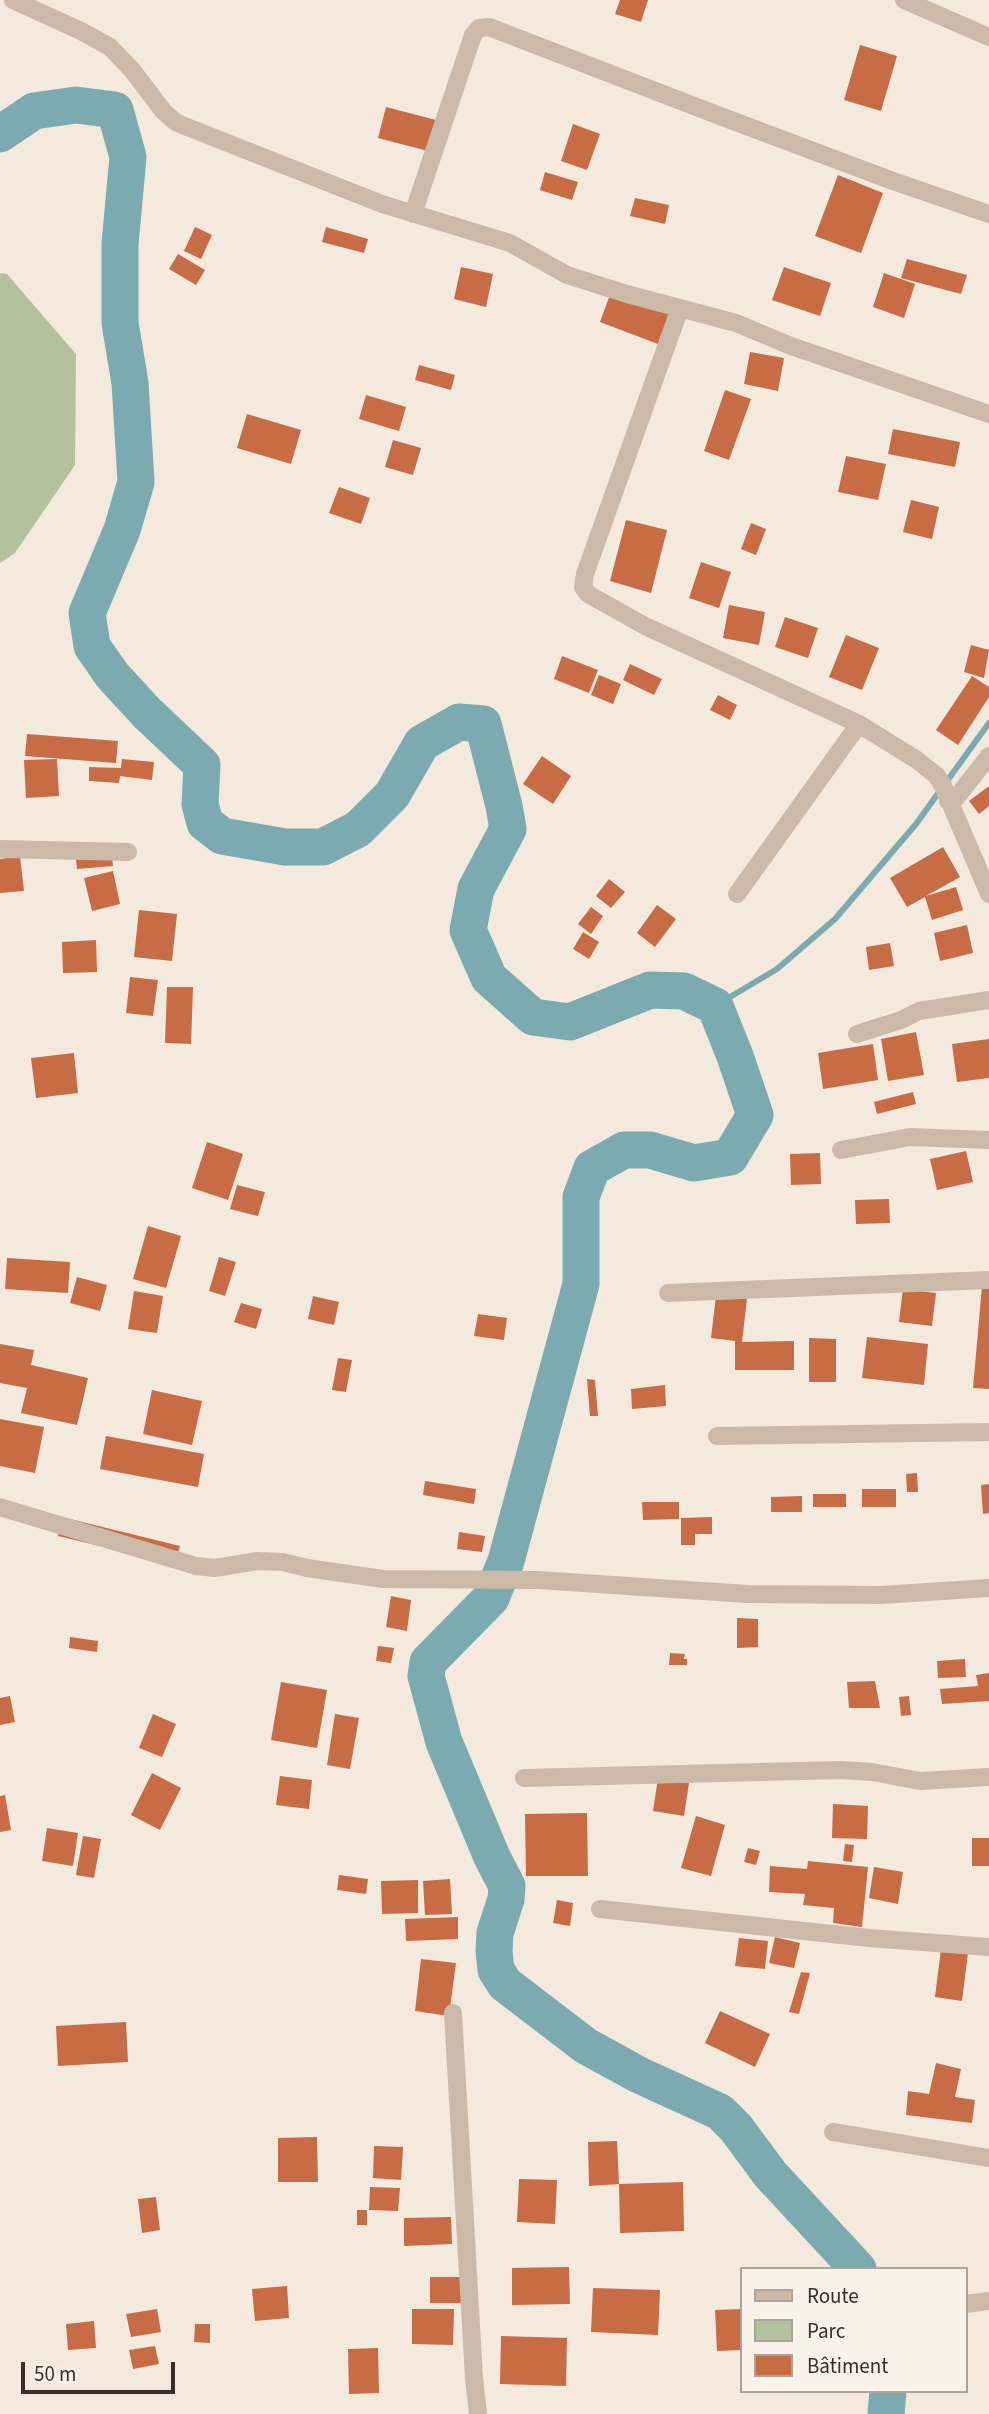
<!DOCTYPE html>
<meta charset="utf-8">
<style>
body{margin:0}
#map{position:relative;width:989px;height:2414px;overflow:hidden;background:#f3e9dc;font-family:"Source Sans 3",sans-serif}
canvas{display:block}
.legend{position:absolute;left:740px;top:2267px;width:228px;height:126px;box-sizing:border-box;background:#faf3e9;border:2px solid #aca49c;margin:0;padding:9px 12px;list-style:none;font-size:21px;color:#382e28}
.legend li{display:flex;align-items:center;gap:14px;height:35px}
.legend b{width:35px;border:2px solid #aca49c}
.scale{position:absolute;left:21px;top:2362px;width:154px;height:32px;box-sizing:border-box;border:4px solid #382e28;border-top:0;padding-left:9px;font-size:21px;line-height:24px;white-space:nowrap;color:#382e28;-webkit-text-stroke:5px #faf3e9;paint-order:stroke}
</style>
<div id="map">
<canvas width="989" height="2414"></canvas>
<ul class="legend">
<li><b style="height:9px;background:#cbbaa8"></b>Route</li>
<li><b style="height:19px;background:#b3c29c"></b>Parc</li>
<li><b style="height:19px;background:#c86c45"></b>Bâtiment</li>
</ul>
<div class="scale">50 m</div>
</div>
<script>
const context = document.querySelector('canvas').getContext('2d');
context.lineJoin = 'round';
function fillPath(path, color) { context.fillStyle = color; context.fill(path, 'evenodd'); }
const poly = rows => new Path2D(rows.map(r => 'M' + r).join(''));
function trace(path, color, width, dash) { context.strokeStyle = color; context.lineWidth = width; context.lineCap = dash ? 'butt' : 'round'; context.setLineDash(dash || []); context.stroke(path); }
const green = poly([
 [0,273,7,274,76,354,75,465,15,553,0,563]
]);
const stream = poly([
 [715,1006,777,969,835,919,916,824,989,723]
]);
const river = poly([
 [0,134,34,111,76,105,115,110,128,157,120,244,120,323,130,383,136,482,122,530,87,613,92,646,112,675,147,713,202,765,200,804,205,823,222,836,285,847,323,847,358,829,392,795,422,743,459,722,483,724,504,806,508,829,476,889,468,930,489,978,533,1017,570,1022,650,990,684,991,715,1006,735,1056,755,1115,730,1157,694,1163,650,1150,624,1150,592,1168,581,1197,581,1284,506,1561,491,1598,428,1662,426,1676,444,1742,492,1857,507,1886,506,1899,495,1933,494,1951,496,1970,505,1984,586,2046,639,2075,720,2112,736,2128,770,2174,858,2269],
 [886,2414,888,2391]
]);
const building = poly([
 [620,0,648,0,641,22,615,14],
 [860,45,897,56,881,111,844,100],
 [386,107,436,120,428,151,378,138],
 [573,124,600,134,587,170,561,161],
 [545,172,578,182,572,200,540,190],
 [838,175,883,193,861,253,815,236],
 [635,198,669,205,665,224,630,216],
 [195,227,212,235,201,259,184,251],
 [326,227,368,239,364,253,322,242],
 [178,254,205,270,196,285,169,269],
 [907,259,967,275,961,294,901,278],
 [461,267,493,274,486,307,454,299],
 [784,267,831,283,820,316,772,300],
 [884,273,915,284,904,318,873,307],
 [611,292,669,314,658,344,600,322],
 [750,352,784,358,778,391,744,384],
 [419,365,455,375,451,390,415,380],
 [725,390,751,399,729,460,704,451],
 [366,395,406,407,399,431,359,419],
 [247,414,301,430,291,464,237,448],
 [893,429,960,442,955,467,888,454],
 [393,440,421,448,413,475,385,467],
 [846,456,886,464,878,500,838,492],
 [339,487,370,498,361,524,329,513],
 [911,500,939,507,932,539,903,532],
 [626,520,667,530,651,593,610,581],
 [751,523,766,529,756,555,741,549],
 [701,562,731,572,719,608,689,598],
 [729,605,765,612,759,645,723,638],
 [785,617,818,628,808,658,775,647],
 [846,635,879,648,862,690,829,677],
 [971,645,989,650,984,678,964,672],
 [562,656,598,670,589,693,554,679],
 [630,664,662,679,654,695,623,680],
 [599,675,621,684,613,704,591,695],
 [972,676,989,687,989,697,958,745,936,730],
 [718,695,737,705,730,720,710,710],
 [27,734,118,741,116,763,25,756],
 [542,756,571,776,553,804,523,784],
 [57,759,59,796,26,798,24,760],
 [122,759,154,762,152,780,120,776,119,783,89,781,89,767,121,768],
 [989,786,989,806,979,814,969,801],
 [111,846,113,866,77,869,75,850],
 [943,847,960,877,926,896,956,887,963,910,932,920,925,897,907,907,890,878],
 [20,856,24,891,0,893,0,859],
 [113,871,120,904,92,911,84,878],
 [609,879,625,892,611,908,596,896],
 [657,905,676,919,655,947,637,933],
 [591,907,603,916,591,934,578,924],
 [139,910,177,914,172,961,134,957],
 [967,925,973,953,940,961,934,933],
 [583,932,599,942,589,959,573,949],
 [96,940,97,972,63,973,62,942],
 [890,943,894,966,869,970,866,947],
 [130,977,158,980,153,1016,126,1013],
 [167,987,193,987,191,1044,165,1043],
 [916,1032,924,1075,888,1081,881,1039],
 [989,1039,989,1078,957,1082,952,1044],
 [873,1044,878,1080,823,1089,818,1053],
 [74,1053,78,1093,36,1098,31,1058],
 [913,1092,916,1104,877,1114,874,1102],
 [207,1142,243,1154,228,1200,192,1188],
 [966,1151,973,1182,937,1190,930,1159],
 [820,1153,821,1184,791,1185,790,1154],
 [237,1185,265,1192,258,1216,230,1209],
 [889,1199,890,1223,856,1224,855,1200],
 [148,1226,181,1236,166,1288,133,1279],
 [219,1257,236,1262,225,1296,209,1291],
 [7,1258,70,1262,68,1293,5,1289],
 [77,1277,107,1285,100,1311,70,1303],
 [982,1286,989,1286,989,1389,973,1388],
 [903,1289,936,1293,932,1326,899,1322],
 [134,1291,163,1296,157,1333,128,1329],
 [716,1295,747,1299,742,1342,794,1341,794,1370,735,1370,735,1341,711,1338],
 [313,1296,339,1302,334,1325,308,1319],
 [241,1303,262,1309,256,1329,234,1322],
 [478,1314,507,1318,504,1340,474,1336],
 [867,1337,928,1344,924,1385,862,1378],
 [809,1338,836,1339,836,1382,809,1382],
 [0,1344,34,1350,31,1365,88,1378,77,1425,21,1413,27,1388,0,1383],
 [338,1358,352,1360,346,1392,332,1390],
 [587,1379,595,1380,598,1416,590,1416],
 [665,1385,666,1406,632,1409,631,1389],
 [152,1390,202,1401,192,1445,143,1434],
 [0,1419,44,1427,35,1473,0,1466],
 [106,1436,204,1454,198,1487,100,1469],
 [917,1473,918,1492,907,1492,906,1474],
 [425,1481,476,1489,474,1504,423,1495],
 [989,1484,989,1513,983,1514,981,1485],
 [862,1489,896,1489,896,1507,862,1507],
 [813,1494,846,1494,846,1507,813,1507],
 [802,1496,802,1512,771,1512,771,1497],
 [642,1502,679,1502,679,1519,643,1520],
 [62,1517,180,1546,175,1564,58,1536],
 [712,1517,712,1534,695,1534,695,1545,681,1545,681,1518],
 [459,1532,485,1536,482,1552,457,1549],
 [391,1596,411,1600,407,1631,386,1627],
 [737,1618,758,1619,758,1647,737,1648],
 [70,1637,98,1641,97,1652,69,1648],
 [378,1646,394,1648,391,1663,376,1661],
 [670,1653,685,1654,684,1659,687,1659,687,1665,669,1665],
 [965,1659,966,1677,938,1678,937,1661],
 [989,1673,989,1701,942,1704,940,1689,978,1686,976,1675],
 [875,1681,880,1708,849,1708,847,1682],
 [281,1682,327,1690,317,1748,271,1740],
 [10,1696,15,1722,0,1725,0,1698],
 [909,1696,911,1715,901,1716,899,1697],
 [153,1714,176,1724,162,1757,139,1748],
 [335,1714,359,1718,350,1769,327,1765],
 [152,1773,181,1788,160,1830,131,1815],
 [280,1776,312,1780,309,1809,276,1805],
 [658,1778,689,1783,684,1816,653,1811],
 [5,1795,11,1830,0,1832,0,1796],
 [833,1804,868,1806,867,1839,832,1838],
 [587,1813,588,1876,526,1876,525,1814],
 [696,1816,725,1825,711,1876,681,1868],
 [47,1828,78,1833,73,1866,42,1861],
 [83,1836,101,1839,94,1878,76,1875],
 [972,1838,989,1838,989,1866,972,1866],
 [845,1844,854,1845,852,1862,843,1861],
 [748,1848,760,1851,756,1865,744,1862],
 [808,1861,868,1867,862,1927,833,1923,834,1908,803,1905,805,1894,769,1892,770,1866,807,1869],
 [874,1867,903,1872,898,1904,869,1898],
 [339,1875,368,1879,366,1894,337,1890],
 [450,1879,452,1914,425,1915,423,1881],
 [418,1880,418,1913,382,1914,381,1881],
 [557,1900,573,1903,570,1926,553,1923],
 [458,1917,458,1939,406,1941,405,1919],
 [775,1937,800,1943,794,1968,769,1963],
 [739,1938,768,1941,765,1969,735,1966],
 [941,1949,968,1953,962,2001,935,1997],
 [421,1959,456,1963,449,2016,415,2011],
 [801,1972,810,1973,799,2014,789,2012],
 [720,2011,770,2034,755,2067,705,2043],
 [126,2022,128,2062,58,2066,56,2026],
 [936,2063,961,2069,955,2097,975,2100,972,2123,906,2115,908,2091,929,2094],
 [317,2137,318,2182,278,2182,278,2138],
 [617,2141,619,2184,589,2186,588,2142],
 [374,2146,403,2147,401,2180,373,2178],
 [519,2179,557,2180,555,2224,517,2222],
 [683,2182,684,2231,620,2233,619,2184],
 [370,2187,400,2188,398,2211,369,2210],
 [156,2197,160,2230,142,2233,138,2199],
 [357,2210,367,2210,367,2225,357,2225],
 [451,2217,452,2244,404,2246,404,2218],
 [569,2267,570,2304,512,2305,512,2268],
 [430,2277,464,2277,464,2303,430,2303],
 [287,2286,289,2318,255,2321,252,2289],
 [593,2288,660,2290,658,2335,591,2332],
 [157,2309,161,2332,131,2337,126,2314],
 [412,2309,454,2309,453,2345,412,2344],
 [742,2309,742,2350,717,2351,715,2310],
 [94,2321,96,2348,68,2350,66,2324],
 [195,2324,210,2324,210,2343,194,2342],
 [501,2336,567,2338,566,2386,500,2384],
 [155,2346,159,2364,133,2369,129,2350],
 [378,2348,379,2393,349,2394,348,2349]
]);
const street = poly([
 [13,0,81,31,110,47,132,70,164,112,177,123,382,204,510,243,567,275,627,294,736,323,791,346,989,414],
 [904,0,989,37],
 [413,214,473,35,479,28,489,27,720,116,893,181,989,214],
 [680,308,585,574,583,587,588,594,645,626,859,724,917,760,937,776,943,786,989,894],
 [948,801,956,798,989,756],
 [0,849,128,852],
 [737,894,859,724],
 [857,1034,901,1020,919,1011,989,1000],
 [841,1150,910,1137,989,1140],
 [668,1293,989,1280],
 [717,1436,989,1432],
 [0,1507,196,1566,215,1568,257,1561,283,1562,307,1568,383,1579,538,1580,747,1594,881,1595,989,1588],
 [524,1778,840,1770,872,1772,920,1781,989,1777],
 [600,1909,869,1938,989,1947],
 [453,2013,474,2378,478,2414],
 [833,2132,989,2158],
 [966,2304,989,2301]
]);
fillPath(green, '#b3c29c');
trace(stream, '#7babb0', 6);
trace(river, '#7babb0', 37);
fillPath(building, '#c86c45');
trace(street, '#cbbaa8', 18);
</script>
